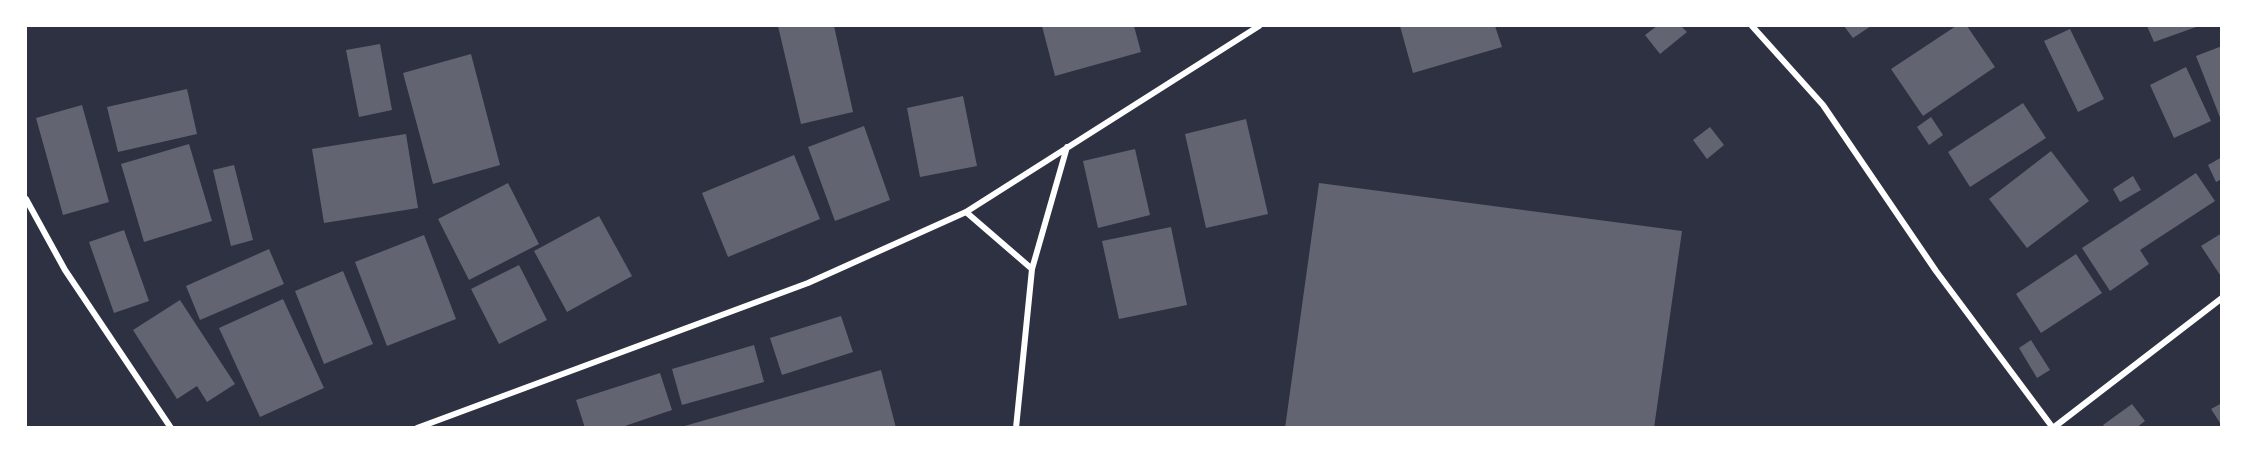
<!DOCTYPE html>
<style>
body{margin:0}
#map{position:relative;width:2247px;height:453px;overflow:hidden;background:#2d3142;font-family:Manrope,sans-serif}
canvas{display:block}
.frame{position:absolute;inset:0;border:27px solid #fff;pointer-events:none}
</style>
<div id="map">
<canvas width="2247" height="453"></canvas>
<div class="frame"></div>
</div>
<script>
const context = document.querySelector('canvas').getContext('2d');
context.lineJoin = 'round';
function fillPath(path, color) { context.fillStyle = color; context.fill(path, 'evenodd'); }
const poly = rows => new Path2D(rows.map(r => 'M' + r).join(''));
function trace(path, color, width, dash) { context.strokeStyle = color; context.lineWidth = width; context.lineCap = dash ? 'butt' : 'round'; context.setLineDash(dash || []); context.stroke(path); }
const building = poly([
 [778,26,834,26,853,112,801,124],
 [1042,26,1134,26,1141,52,1055,76],
 [1400,26,1495,26,1502,47,1413,73],
 [1657,26,1681,26,1687,32,1660,54,1645,35],
 [1844,26,1871,26,1853,38],
 [1956,26,1967,26,1995,67,1923,116,1891,69],
 [2147,26,2199,26,2154,42],
 [2070,29,2104,99,2078,112,2044,41],
 [380,44,392,110,359,117,346,50],
 [2222,46,2222,120,2221,120,2196,56],
 [471,54,500,165,433,184,403,73],
 [2186,67,2211,121,2174,138,2150,85],
 [187,89,197,134,118,152,107,107],
 [963,96,977,166,920,177,907,108],
 [2023,103,2046,138,1970,187,1948,152],
 [82,105,109,202,63,215,36,118],
 [1931,117,1943,135,1929,145,1917,127],
 [1246,119,1268,214,1206,228,1185,134],
 [864,126,890,200,835,221,808,147],
 [1710,127,1724,145,1707,159,1693,140],
 [406,134,418,208,324,223,312,149],
 [189,144,212,221,144,242,121,164],
 [1135,149,1150,215,1098,228,1083,161],
 [2051,151,2089,201,2027,248,1989,199],
 [794,155,820,219,728,257,702,193],
 [2222,157,2222,179,2216,182,2208,165],
 [234,165,253,240,231,246,213,170],
 [2196,173,2215,201,2140,250,2149,264,2110,291,2082,248],
 [2133,176,2141,190,2120,202,2113,189],
 [508,183,539,244,469,280,438,219],
 [1319,183,1682,231,1654,428,1285,428],
 [599,216,632,276,567,312,534,251],
 [1171,227,1187,305,1119,319,1102,241],
 [124,230,149,301,114,313,89,242],
 [2222,233,2222,278,2201,246],
 [424,235,456,319,387,346,355,262],
 [269,249,284,284,200,320,186,286],
 [2076,254,2102,293,2041,333,2016,294],
 [519,265,547,320,499,344,471,289],
 [343,271,373,344,324,364,295,291],
 [283,299,324,388,260,417,219,328],
 [180,300,235,384,207,402,197,386,177,399,133,330],
 [841,316,853,352,782,375,770,338],
 [2031,340,2050,370,2037,378,2019,348],
 [754,345,764,382,682,405,672,369],
 [881,370,896,428,681,428,681,427],
 [660,373,672,410,619,428,585,428,576,400],
 [2222,403,2222,426,2211,409],
 [2132,404,2145,421,2136,428,2105,428,2103,425]
]);
const minor = poly([
 [1752,26,1823,105,1936,271,2053,428],
 [26,199,65,270,171,428],
 [966,212,1032,269],
 [417,428,808,283,966,212,1259,26],
 [1016,428,1032,269,1067,147],
 [2053,428,2222,298]
]);
fillPath(building, '#626471');
trace(minor, '#fff', 6);
</script>
